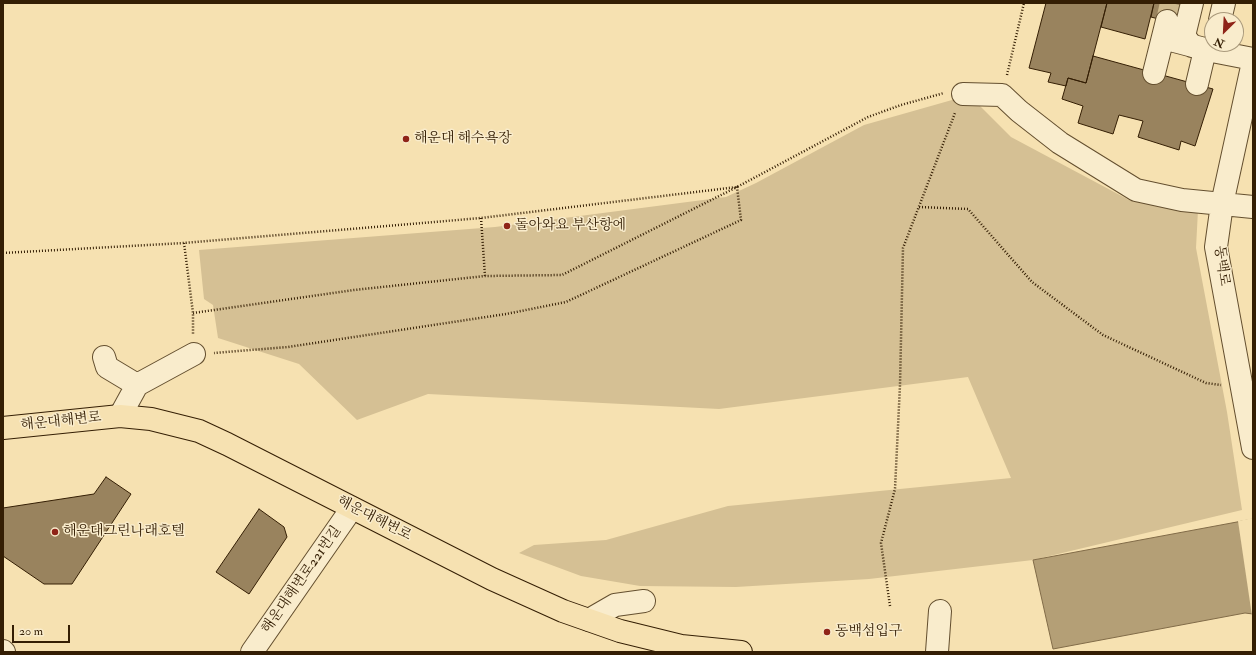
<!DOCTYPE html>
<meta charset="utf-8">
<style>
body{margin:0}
#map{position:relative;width:1256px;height:655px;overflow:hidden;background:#f6e1b1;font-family:"IM FELL Double Pica",serif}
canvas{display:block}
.frame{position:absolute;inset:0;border:4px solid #341e04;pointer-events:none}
.north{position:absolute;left:1204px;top:12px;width:40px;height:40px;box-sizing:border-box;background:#f9eccc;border:1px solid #aa9a7c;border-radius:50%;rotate:204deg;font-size:11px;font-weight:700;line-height:16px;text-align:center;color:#341e04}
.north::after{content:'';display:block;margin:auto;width:14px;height:18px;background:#8f2418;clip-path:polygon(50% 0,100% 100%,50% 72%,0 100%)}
.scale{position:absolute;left:12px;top:625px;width:58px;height:18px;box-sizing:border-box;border:2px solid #341e04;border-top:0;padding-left:5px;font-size:12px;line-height:14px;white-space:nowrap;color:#341e04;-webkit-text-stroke:3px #f9eccc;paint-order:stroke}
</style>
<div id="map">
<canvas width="1256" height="655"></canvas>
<div class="frame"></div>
<div class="north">N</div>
<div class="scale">20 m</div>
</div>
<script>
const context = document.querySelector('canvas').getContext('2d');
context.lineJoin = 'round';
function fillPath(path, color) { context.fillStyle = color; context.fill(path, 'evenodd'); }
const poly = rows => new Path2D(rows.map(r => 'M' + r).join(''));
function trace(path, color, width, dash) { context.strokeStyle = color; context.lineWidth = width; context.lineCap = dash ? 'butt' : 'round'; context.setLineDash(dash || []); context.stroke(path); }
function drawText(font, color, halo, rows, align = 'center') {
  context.font = font + ' "IM FELL Double Pica","Noto Serif KR",serif'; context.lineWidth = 3; context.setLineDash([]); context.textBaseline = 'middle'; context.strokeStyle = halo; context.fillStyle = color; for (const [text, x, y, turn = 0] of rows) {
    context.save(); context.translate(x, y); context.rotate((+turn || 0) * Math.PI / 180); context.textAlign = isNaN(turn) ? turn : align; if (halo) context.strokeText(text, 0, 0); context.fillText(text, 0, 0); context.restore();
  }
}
const green = poly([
 [952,100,979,105,1011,137,1131,201,1198,210,1196,248,1227,412,1242,510,1033,560,869,579,736,587,640,586,581,576,519,553,534,545,606,540,728,506,1011,478,968,377,719,409,428,394,357,420,299,364,218,338,213,305,204,299,199,250,495,227,726,197,756,183,864,125]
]);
const water = poly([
 [1253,519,1253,614,1245,613,1053,649,1033,560,1253,519]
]);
const pier = poly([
 [1253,518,1253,616,1252,616,1238,521]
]);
const building = poly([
 [1046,3,1107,3,1086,83,1068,78,1066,86,1048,82,1051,73,1029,68,1046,3],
 [1107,3,1154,3,1145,39,1101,27,1107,3],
 [1154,3,1187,3,1181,25,1151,17,1154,3],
 [1093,56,1213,89,1195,146,1181,141,1179,150,1138,137,1143,121,1119,115,1113,134,1078,123,1083,106,1062,99,1068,78,1086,83,1093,56],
 [106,477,131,494,72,584,44,584,3,556,3,508,94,494,106,477],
 [259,509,284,527,287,537,249,594,216,572,259,509]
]);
const minorTunnel = poly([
 [1167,21,1171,3]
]);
const path = poly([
 [1007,75,1024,3],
 [919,207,968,209,1032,282,1103,335,1206,383,1221,385],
 [481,218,485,276],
 [184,243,193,313,193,334],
 [3,253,184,243,481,218,737,187,868,117,901,105,944,93],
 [193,313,354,290,485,276,562,275,737,187,741,220,566,302,506,314,288,347,214,353],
 [890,606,881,543,895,489,900,385,903,248,955,113]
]);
const minor = poly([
 [1220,20,1224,3],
 [1163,38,1212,51],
 [1214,44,1212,51,1253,59],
 [1192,46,1184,36,1192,3],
 [1253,62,1222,204,1216,247,1253,448],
 [1154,73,1167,21],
 [1197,84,1205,50],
 [963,94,1002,95,1019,111,1060,143,1136,190,1182,200,1253,207],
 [104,357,107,367,137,385],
 [120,416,137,385,194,354],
 [589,620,615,605,644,601],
 [3,651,4,652],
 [252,652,352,508],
 [937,652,940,611]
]);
const major = poly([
 [3,428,120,416,151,419,199,431,227,444,492,579,563,611,620,631,681,646,741,652]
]);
const markers = [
 [406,139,4,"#8f2418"],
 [507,226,4,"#8f2418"],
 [55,532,4,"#8f2418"],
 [827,632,4,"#8f2418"]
];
const poiNames = [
 ["해운대 해수욕장",414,139],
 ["돌아와요 부산항에",515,226],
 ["해운대그린나래호텔",63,532],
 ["동백섬입구",835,632]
];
const streetNames = [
 ["동백로",1221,266,82],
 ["해운대해변로",61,422,-6],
 ["해운대해변로",374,519,27],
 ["해운대해변로221번길",302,580,-55]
];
fillPath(green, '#d5c094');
fillPath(water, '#b49f76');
trace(water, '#816b48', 1);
fillPath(pier, '#f6e1b1');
fillPath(building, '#99835e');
trace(building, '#341e04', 1);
trace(minorTunnel, '#cfba8e', 22, [22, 11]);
trace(minor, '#644f2f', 24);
trace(major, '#341e04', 24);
trace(path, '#341e04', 2.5, [1, 2]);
trace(minor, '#f9eccc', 22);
trace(major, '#f6e1b1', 22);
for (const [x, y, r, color] of markers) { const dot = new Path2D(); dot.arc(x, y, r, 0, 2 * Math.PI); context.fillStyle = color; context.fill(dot); trace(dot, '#f9eccc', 1.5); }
drawText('14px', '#341e04', '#f9eccc', poiNames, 'left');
drawText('14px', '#341e04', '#f9eccc', streetNames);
</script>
